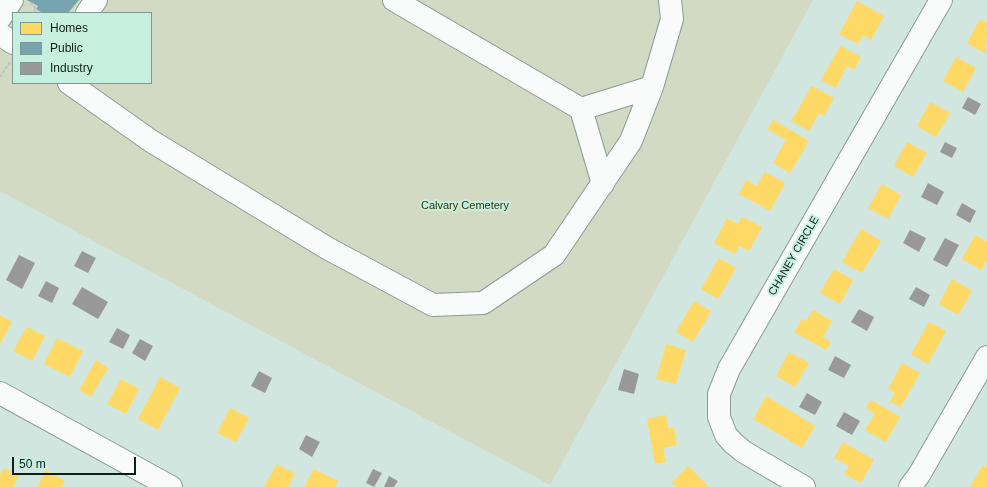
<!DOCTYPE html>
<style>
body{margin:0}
#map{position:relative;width:987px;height:487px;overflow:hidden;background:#d0e6de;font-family:Arial,sans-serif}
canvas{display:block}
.legend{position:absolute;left:12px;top:12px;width:140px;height:72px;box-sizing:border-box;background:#c7efe0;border:1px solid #7d9b90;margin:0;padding:5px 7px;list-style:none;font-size:12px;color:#0f1e19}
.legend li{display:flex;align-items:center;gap:8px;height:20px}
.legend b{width:20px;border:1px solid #7d9b90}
.scale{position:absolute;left:12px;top:457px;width:124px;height:18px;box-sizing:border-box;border:2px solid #0f1e19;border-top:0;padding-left:5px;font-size:12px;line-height:14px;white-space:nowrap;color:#0f1e19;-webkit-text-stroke:3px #c7efe0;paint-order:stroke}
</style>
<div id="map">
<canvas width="987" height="487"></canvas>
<ul class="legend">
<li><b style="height:11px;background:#ffd966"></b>Homes</li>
<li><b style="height:11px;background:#76a5af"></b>Public</li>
<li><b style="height:11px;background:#999"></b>Industry</li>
</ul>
<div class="scale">50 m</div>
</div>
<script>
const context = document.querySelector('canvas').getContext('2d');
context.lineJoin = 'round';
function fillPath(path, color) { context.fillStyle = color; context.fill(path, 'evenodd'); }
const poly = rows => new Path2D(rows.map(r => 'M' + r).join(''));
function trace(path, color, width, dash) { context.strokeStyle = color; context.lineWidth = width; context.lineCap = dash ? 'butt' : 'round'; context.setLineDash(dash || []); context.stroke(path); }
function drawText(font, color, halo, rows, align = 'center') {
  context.font = font + ' Arial,sans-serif'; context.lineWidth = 4; context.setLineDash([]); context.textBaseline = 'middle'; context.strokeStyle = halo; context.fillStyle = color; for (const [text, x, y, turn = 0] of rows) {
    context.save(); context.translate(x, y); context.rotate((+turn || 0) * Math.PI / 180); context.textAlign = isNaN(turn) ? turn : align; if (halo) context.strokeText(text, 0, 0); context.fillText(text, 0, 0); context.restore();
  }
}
const green = poly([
 [0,0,813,0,550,485,0,191],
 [13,13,151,13,151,83,13,83]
]);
const homes = poly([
 [857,1,884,16,871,40,863,35,858,44,839,34],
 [980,19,987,23,986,54,967,43],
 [840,46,861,57,854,70,847,66,836,88,821,80],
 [956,57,976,68,963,92,943,81],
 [812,86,834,98,824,116,819,113,809,131,791,121],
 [930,102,950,113,936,137,917,126],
 [773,120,809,141,790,173,773,163,786,140,767,129],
 [907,142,927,153,913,177,894,166],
 [765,172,785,183,770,211,739,194,746,180,757,186],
 [882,184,901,195,888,219,868,208],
 [742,217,762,227,749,251,739,246,735,254,714,243,727,218,738,224],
 [861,229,881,241,862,273,842,262],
 [975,235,987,242,987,260,981,270,962,259],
 [719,258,736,268,718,299,701,289],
 [834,269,853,280,840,304,820,293],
 [952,279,972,291,958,315,939,304],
 [694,301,711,311,693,342,676,332],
 [813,310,832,321,823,337,831,342,826,350,794,332,802,319,806,321],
 [0,315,12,322,0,344],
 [929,322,946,331,928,364,911,354],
 [27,327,45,336,32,361,13,351],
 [57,338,83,351,70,377,44,364],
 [666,344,686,350,676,384,656,379],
 [789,352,809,363,795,387,776,376],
 [96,360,108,368,91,397,79,390],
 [902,363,920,373,901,407,890,402,895,393,888,389],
 [160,377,180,388,158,430,138,419],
 [121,379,139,389,126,414,107,404],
 [766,396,815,426,802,448,753,419],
 [871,400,900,417,886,442,865,430,875,414,866,408],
 [230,408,249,418,236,442,217,433],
 [666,415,668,428,674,427,677,445,663,448,666,462,655,464,647,419],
 [843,442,874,460,861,483,844,474,849,466,834,458],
 [277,464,295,474,288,487,264,487],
 [983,465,987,468,987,487,970,487],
 [688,466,709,487,677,487,672,483],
 [4,468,19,476,13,487,0,487,0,475],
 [314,469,338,481,335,487,304,487],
 [46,470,65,481,62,487,37,487]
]);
const public = poly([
 [27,0,79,0,68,13,43,13,36,9,38,6]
]);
const industry = poly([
 [968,97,981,104,975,115,962,108],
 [945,142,957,148,952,158,940,152],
 [928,183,944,192,937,205,921,197],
 [962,203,976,211,970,223,956,215],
 [910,230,926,238,919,252,903,243],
 [945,238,959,245,947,267,933,260],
 [82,251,96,258,88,273,74,266],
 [19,255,35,263,22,289,6,280],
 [46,281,59,288,52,303,38,296],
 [82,287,108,302,98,319,72,304],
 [916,287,930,295,924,307,909,299],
 [859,309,874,317,867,331,851,322],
 [117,328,130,335,123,349,109,342],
 [140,339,153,346,145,361,132,353],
 [835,356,851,365,844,378,828,370],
 [624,369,639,374,634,394,618,390],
 [259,371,272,378,265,393,251,386],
 [807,393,822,402,815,415,799,407],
 [844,412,860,421,852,435,836,426],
 [306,435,320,442,312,457,299,449],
 [373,469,382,473,374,487,366,483],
 [389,476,398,481,394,487,384,487]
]);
const path = poly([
 [30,3,35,7,33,9,39,13],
 [0,77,11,61]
]);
const minor = poly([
 [394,0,581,109,603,184],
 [87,13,96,0],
 [0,18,12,0],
 [0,34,13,43],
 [69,83,151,141,327,248,433,305,483,303,554,255,631,141,652,87,672,19,670,0],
 [581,109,652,87],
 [0,393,171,487],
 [804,487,744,452,733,443,726,435,719,417,719,394,729,369,941,0],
 [910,487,919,475,987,357]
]);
const parkNames = [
 ["Calvary Cemetery",465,206]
];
const streetNames = [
 ["CHANEY CIRCLE",794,256,-60]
];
fillPath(green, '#d2dac3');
fillPath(homes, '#ffd966');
fillPath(public, '#76a5af');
fillPath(industry, '#999');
trace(minor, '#8a9b95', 24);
trace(path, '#bec6c3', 2.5, [3, 2]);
trace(minor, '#f8fbfa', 22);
drawText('11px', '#373205', '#c7efe0', parkNames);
drawText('11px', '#0f1e19', '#c7efe0', streetNames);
</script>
